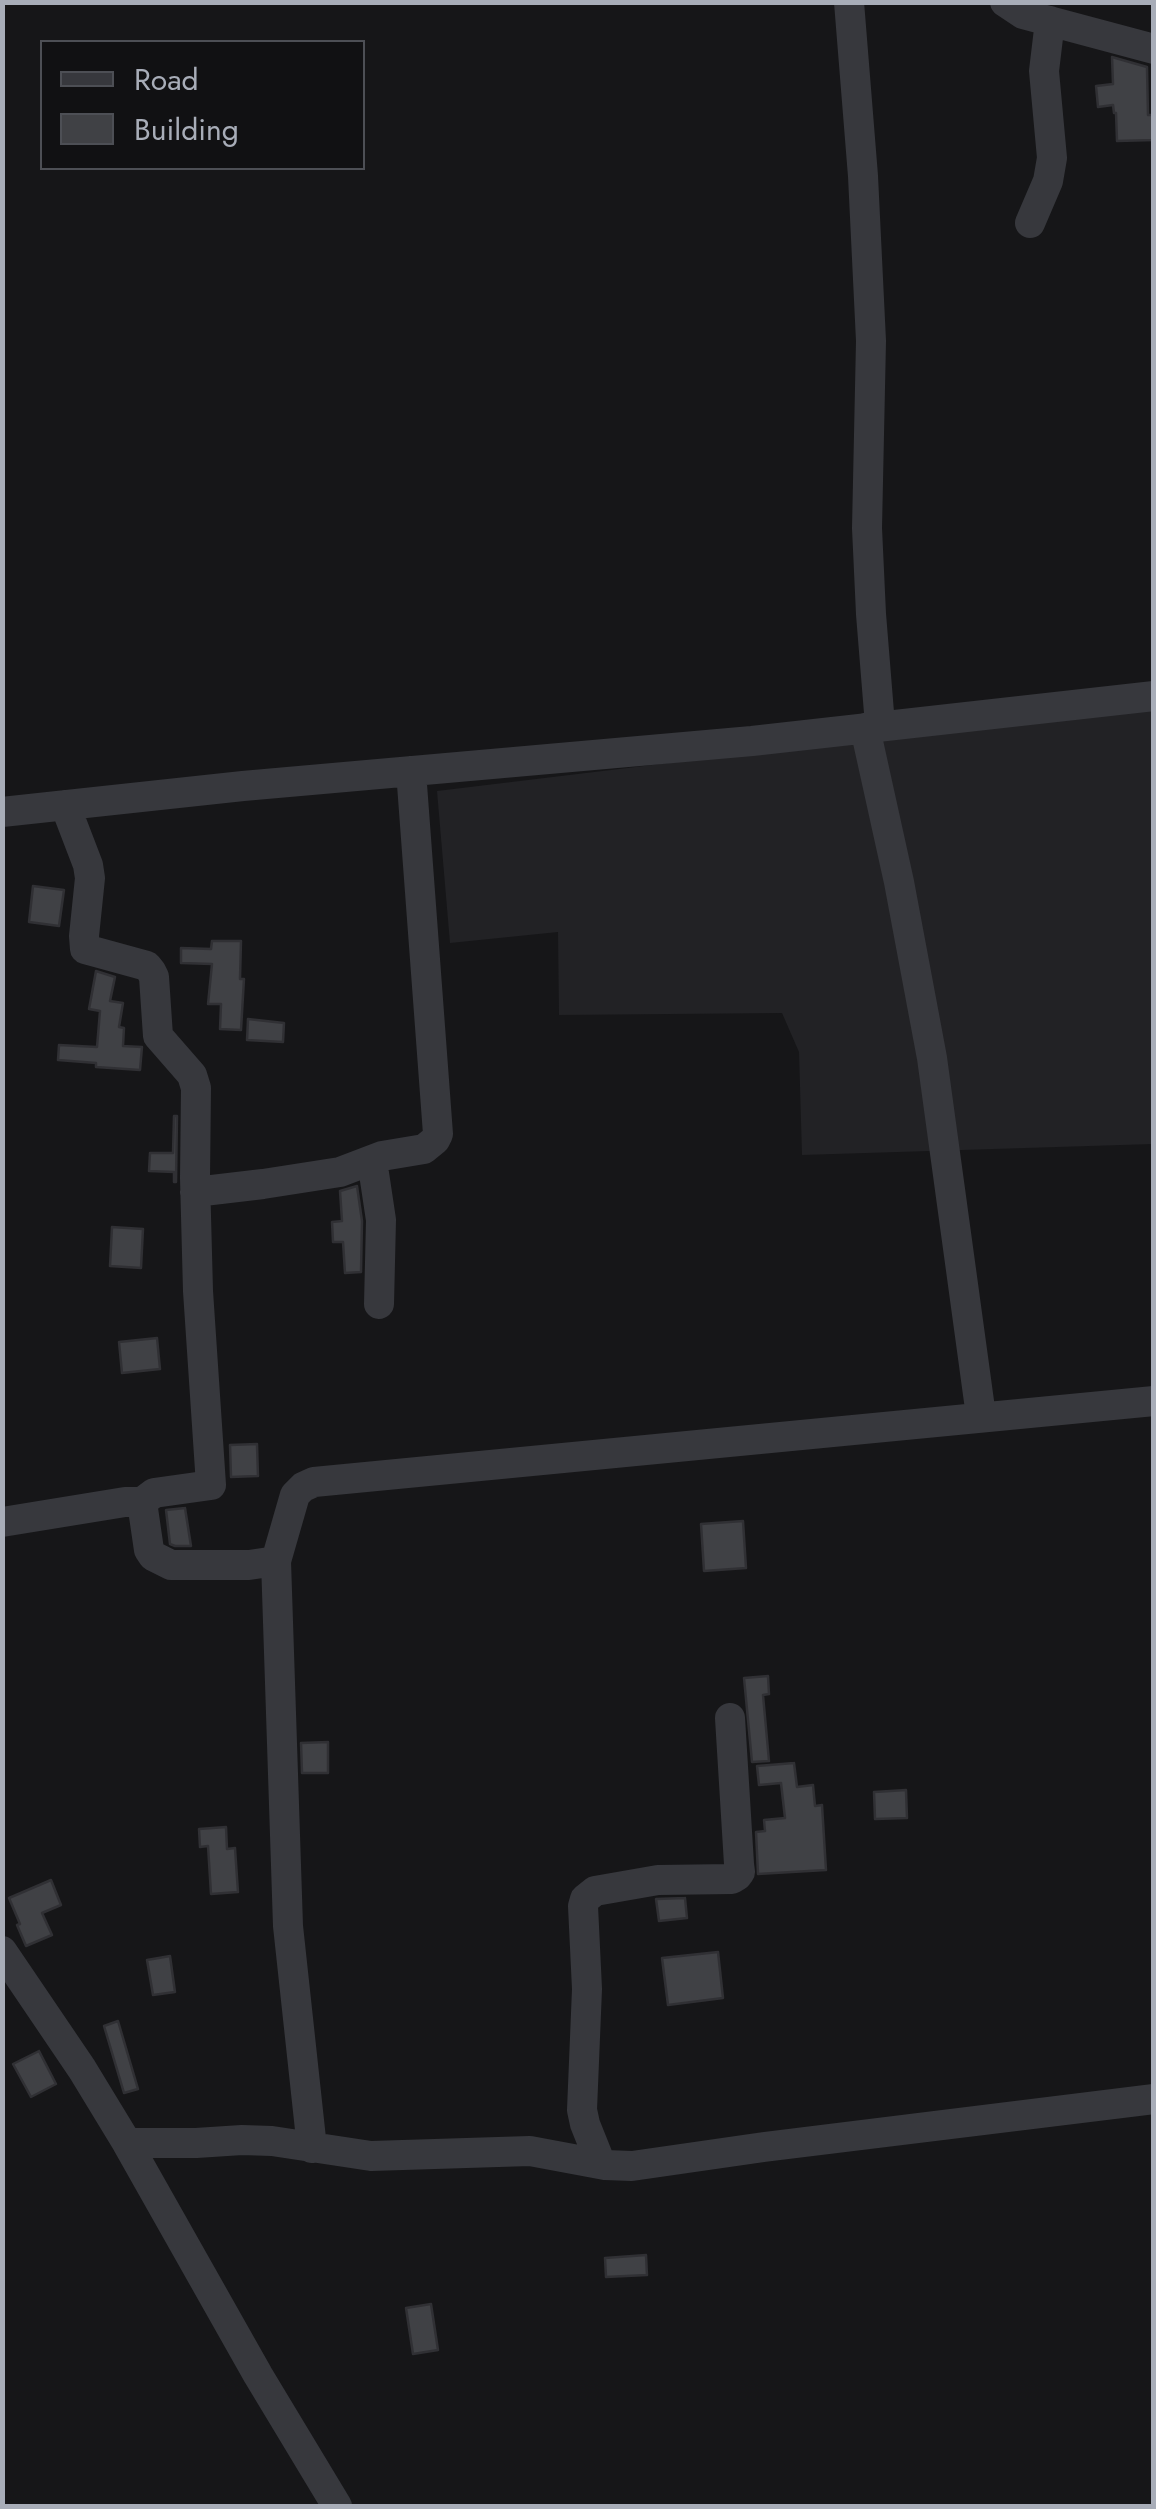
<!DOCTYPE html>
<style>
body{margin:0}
#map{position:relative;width:1156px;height:2509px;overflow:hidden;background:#161618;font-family:Jost,sans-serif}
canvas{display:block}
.frame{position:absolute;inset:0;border:5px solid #a8adb8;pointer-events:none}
.legend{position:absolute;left:40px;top:40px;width:325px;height:130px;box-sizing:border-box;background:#111113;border:2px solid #4d4f55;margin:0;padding:12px 18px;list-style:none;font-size:30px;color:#a8adb8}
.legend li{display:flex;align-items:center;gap:20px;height:50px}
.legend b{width:50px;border:2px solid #4d4f55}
</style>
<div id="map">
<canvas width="1156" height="2509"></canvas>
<div class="frame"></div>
<ul class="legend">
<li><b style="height:12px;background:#37383d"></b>Road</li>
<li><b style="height:28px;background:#404145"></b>Building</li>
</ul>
</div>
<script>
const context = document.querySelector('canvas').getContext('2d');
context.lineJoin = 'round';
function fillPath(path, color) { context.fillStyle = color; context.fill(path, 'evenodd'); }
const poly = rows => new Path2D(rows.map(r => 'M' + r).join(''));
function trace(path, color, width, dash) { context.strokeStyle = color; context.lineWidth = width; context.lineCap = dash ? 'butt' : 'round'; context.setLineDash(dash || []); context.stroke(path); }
const built = poly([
 [1153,710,1153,1144,802,1155,799,1052,782,1013,559,1015,558,932,450,943,437,791,768,751]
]);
const building = poly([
 [1112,57,1147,67,1148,115,1154,115,1154,140,1117,141,1116,113,1114,113,1113,105,1098,107,1096,86,1113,84,1112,57],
 [33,886,64,890,59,926,29,922,33,886],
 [212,941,241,941,240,979,244,979,241,1030,220,1029,221,1004,208,1004,212,964,181,963,181,948,211,949,212,941],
 [96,971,115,977,110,1001,123,1003,119,1027,124,1028,123,1046,142,1047,140,1070,96,1067,96,1063,58,1060,59,1045,97,1047,100,1011,89,1009,96,971],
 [248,1019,284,1023,283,1042,247,1040,248,1019],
 [174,1116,177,1116,176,1182,174,1182,174,1172,149,1171,150,1153,173,1153,174,1116],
 [357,1186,362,1221,361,1272,345,1273,343,1242,333,1242,332,1222,342,1221,340,1191,357,1186],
 [112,1227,143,1229,141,1268,110,1266,112,1227],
 [157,1338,160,1369,122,1373,119,1342,157,1338],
 [257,1444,258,1476,231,1477,230,1445,257,1444],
 [185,1508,191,1546,175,1546,170,1544,166,1510,185,1508],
 [743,1521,746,1568,704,1571,701,1524,743,1521],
 [768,1676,769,1694,763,1695,769,1761,752,1762,744,1678,768,1676],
 [328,1742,328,1773,302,1773,301,1743,328,1742],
 [794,1763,797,1787,813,1785,815,1806,822,1805,826,1870,758,1874,756,1832,765,1831,764,1820,785,1818,781,1783,759,1785,757,1766,794,1763],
 [906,1790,907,1818,875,1819,874,1792,906,1790],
 [226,1827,227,1849,235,1848,238,1892,211,1894,208,1846,200,1847,199,1829,226,1827],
 [51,1880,61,1905,42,1913,52,1935,26,1946,17,1925,20,1924,9,1898,51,1880],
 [685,1898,687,1918,659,1921,656,1899,685,1898],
 [718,1952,723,1998,668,2005,662,1958,718,1952],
 [170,1956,175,1992,153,1995,147,1960,170,1956],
 [118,2021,138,2089,124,2093,104,2026,118,2021],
 [39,2051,56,2084,31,2097,13,2064,39,2051],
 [646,2255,647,2275,606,2277,605,2258,646,2255],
 [431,2304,438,2350,413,2354,406,2308,431,2304]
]);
const minor = poly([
 [849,2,863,176,871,341,867,528,871,614,880,725,865,728,899,882,932,1058,981,1416],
 [1005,2,1023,14,1154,49],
 [1030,223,1048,181,1052,158,1044,71,1050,21],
 [65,805,88,865,90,878,84,936,85,949,147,966,151,971,154,977,158,1036,192,1075,196,1088,195,1178,198,1291,211,1485,154,1493,142,1502],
 [2,812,243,786,752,741,1154,696],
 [372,1160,381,1220,379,1304],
 [195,1192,263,1184,340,1172,382,1156,424,1149,435,1140,438,1134,411,771],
 [2,1522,125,1502,142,1502,149,1550,153,1556,171,1565,249,1565,276,1561],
 [2,1951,82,2069,127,2143,258,2375,337,2506],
 [127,2143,196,2143,242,2140,272,2141,371,2156,530,2151,605,2165,632,2166,764,2147,1154,2099],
 [312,2148,288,1926,276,1561,295,1495,303,1487,314,1482,1154,1401],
 [601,2164,585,2124,582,2110,587,1989,583,1906,585,1899,595,1891,658,1880,732,1879,737,1876,740,1872,739,1864,730,1718]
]);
fillPath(built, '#222225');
fillPath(building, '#404145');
trace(building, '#303034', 2.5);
trace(minor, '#37383d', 30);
</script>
